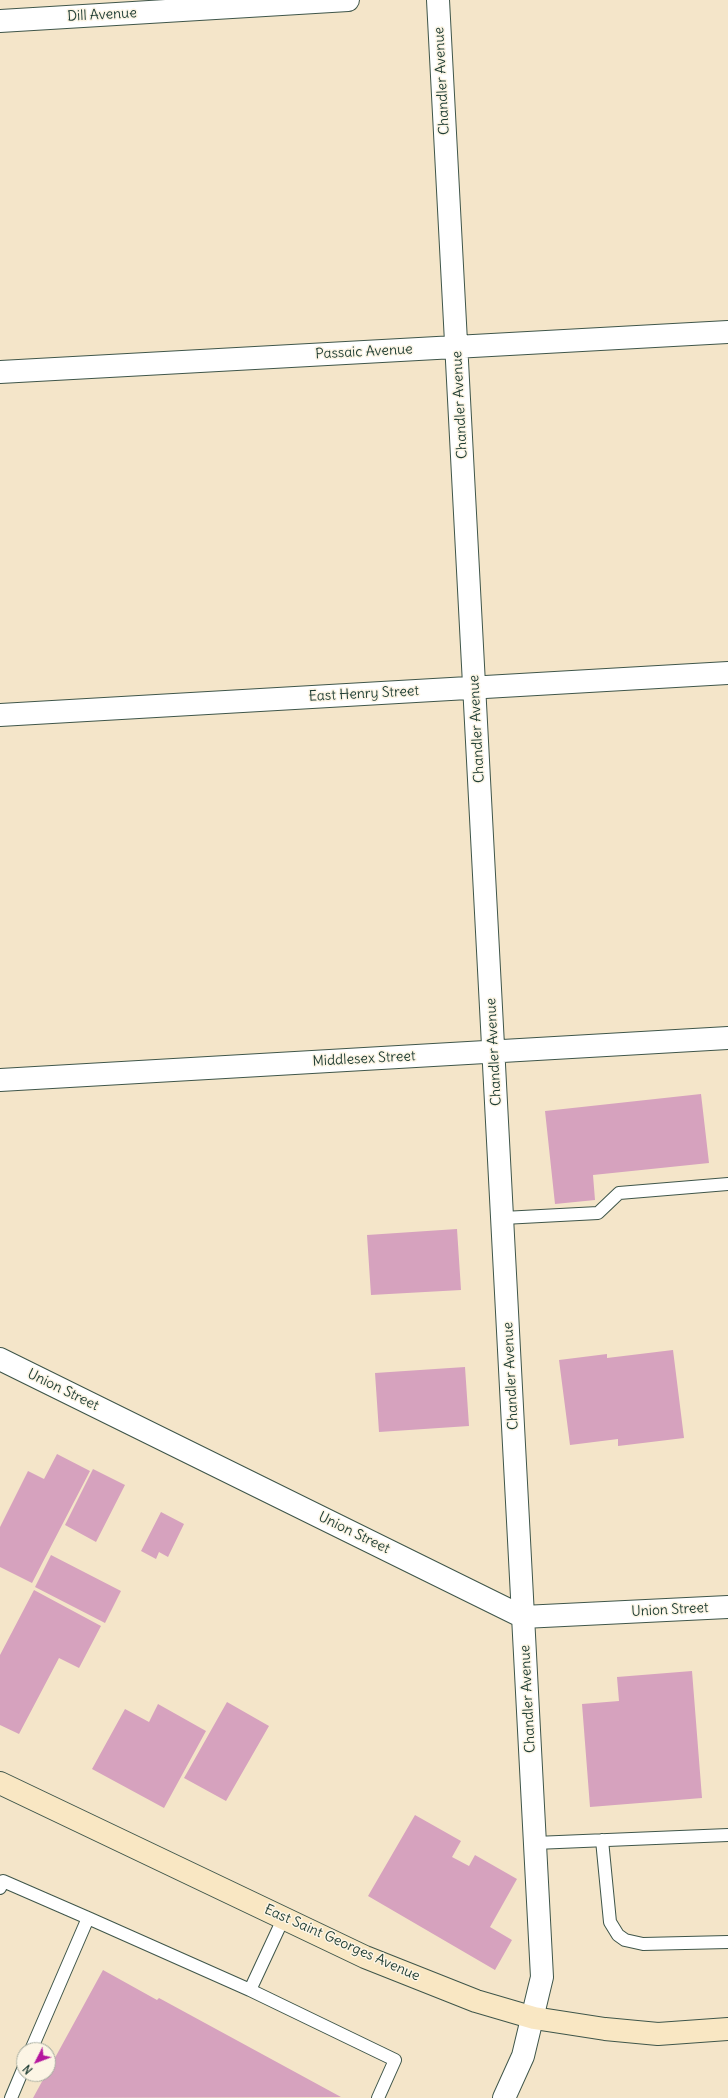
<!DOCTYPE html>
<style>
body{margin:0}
#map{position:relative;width:728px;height:2098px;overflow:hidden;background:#f4e5c9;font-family:Delius,sans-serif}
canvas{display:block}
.north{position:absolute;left:16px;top:2042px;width:40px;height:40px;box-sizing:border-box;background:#fcf5e5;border:1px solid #a4ab9e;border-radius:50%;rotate:228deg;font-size:11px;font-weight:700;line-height:16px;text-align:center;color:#1f3d34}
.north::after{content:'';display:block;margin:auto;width:14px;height:18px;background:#b5179e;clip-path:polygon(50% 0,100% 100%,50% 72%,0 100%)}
</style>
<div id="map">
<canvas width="728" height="2098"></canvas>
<div class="north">N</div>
</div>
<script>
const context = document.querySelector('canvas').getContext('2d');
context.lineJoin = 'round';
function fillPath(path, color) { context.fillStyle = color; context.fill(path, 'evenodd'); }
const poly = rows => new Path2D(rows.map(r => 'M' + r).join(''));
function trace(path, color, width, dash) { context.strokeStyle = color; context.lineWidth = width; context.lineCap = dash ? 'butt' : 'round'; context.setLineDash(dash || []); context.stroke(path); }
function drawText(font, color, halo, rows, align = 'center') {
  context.font = font + ' Delius,sans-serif'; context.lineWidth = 3; context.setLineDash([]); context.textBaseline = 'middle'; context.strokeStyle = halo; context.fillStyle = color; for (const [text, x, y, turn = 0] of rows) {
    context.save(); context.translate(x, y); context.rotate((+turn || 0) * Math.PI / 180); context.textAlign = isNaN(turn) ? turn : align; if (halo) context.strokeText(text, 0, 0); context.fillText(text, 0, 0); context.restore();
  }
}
const building = poly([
 [701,1094,709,1163,593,1175,595,1200,555,1204,545,1111],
 [457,1229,461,1290,371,1295,367,1235],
 [673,1350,684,1438,618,1446,618,1439,570,1445,559,1360,607,1354,607,1358],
 [465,1367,469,1426,379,1432,375,1373],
 [57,1454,90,1471,32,1583,0,1567,0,1527,28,1471,44,1479],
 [93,1469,125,1485,96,1542,65,1525],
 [161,1512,184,1524,168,1557,159,1552,156,1559,141,1551],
 [51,1555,121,1591,105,1623,35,1587],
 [34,1590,101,1626,79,1668,59,1658,19,1734,0,1725,0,1655],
 [692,1671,702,1798,590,1807,582,1704,619,1701,617,1677],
 [227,1702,269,1726,226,1801,184,1778],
 [158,1704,206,1731,164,1808,92,1769,125,1709,149,1722],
 [415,1815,461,1841,452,1857,469,1866,475,1855,517,1879,490,1927,512,1940,495,1970,368,1896],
 [103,1970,157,2000,159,1998,341,2097,33,2098]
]);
const lane = poly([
 [503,1218,598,1213,619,1193,728,1184],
 [602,1840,610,1922,618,1935,625,1940,643,1944,728,1942],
 [535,1843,728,1835],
 [0,1888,3,1881,88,1918,31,2050],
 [88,1918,250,1990,395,2060,378,2098],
 [250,1990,284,1917],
 [11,2098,24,2067]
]);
const street = poly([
 [438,0,542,1977,523,2056,504,2098],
 [0,21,348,0],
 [0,372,728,332],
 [0,715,728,673],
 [0,1080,728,1038],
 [0,1359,523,1617,728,1607]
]);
const secondary = poly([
 [0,1783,365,1957,476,2001,534,2018,605,2029,658,2034,728,2029]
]);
const streetNames = [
 ["Dill Avenue",102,15,-3],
 ["Chandler Avenue",442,81,-93],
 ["Passaic Avenue",364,352,-3],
 ["Chandler Avenue",460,405,-93],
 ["East Henry Street",364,694,-3],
 ["Chandler Avenue",477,729,-93],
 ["Chandler Avenue",494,1052,-93],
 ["Middlesex Street",364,1059,-3],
 ["Chandler Avenue",511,1376,-93],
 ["Union Street",63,1390,26],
 ["Union Street",354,1533,26],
 ["Union Street",670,1610,-3],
 ["Chandler Avenue",528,1699,-93],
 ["East Saint Georges Avenue",342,1943,24]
];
fillPath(building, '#d6a2be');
trace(lane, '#3f564a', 14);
trace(street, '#3f564a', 24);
trace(secondary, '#3f564a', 24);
trace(lane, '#fff', 12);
trace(street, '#fff', 22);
trace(secondary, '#f9e7c3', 22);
drawText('14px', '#1f3d34', '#fcf5e5', streetNames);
</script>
